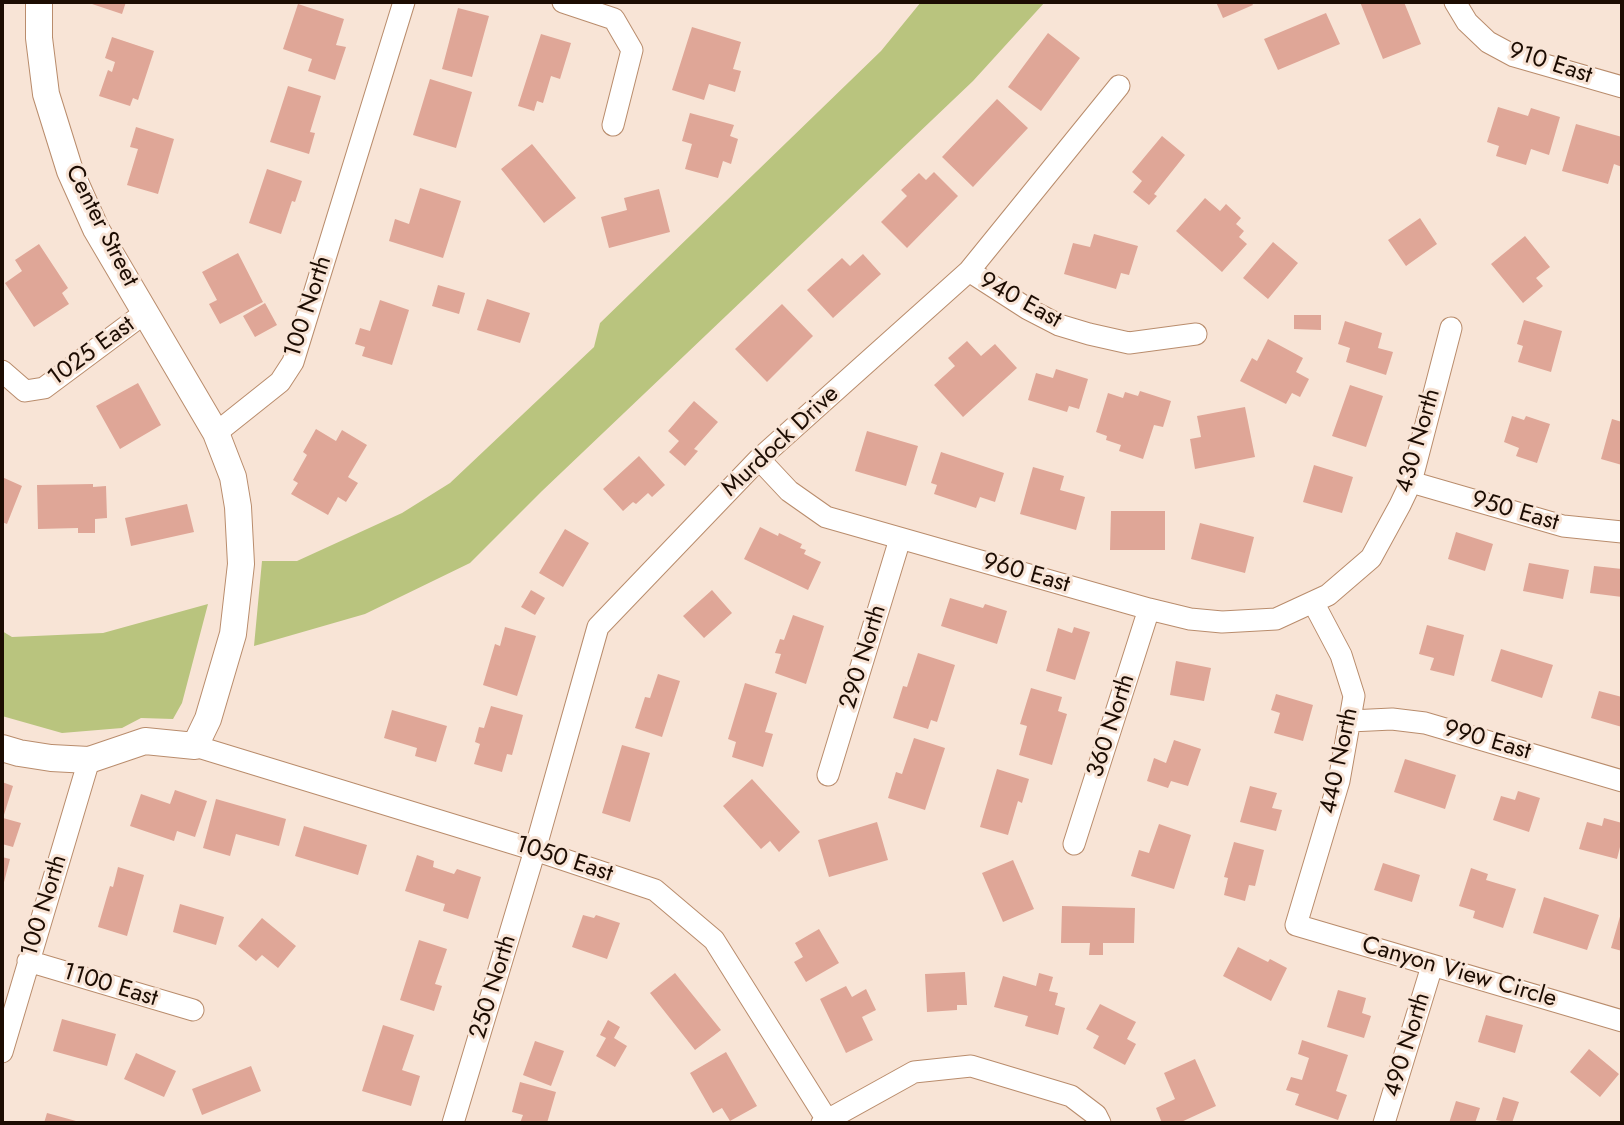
<!DOCTYPE html>
<style>
body{margin:0}
#map{position:relative;width:1624px;height:1125px;overflow:hidden;background:#f8e4d6;font-family:Jost,sans-serif}
canvas{display:block}
.frame{position:absolute;inset:0;border:4px solid #1c0c02;pointer-events:none}
</style>
<div id="map">
<canvas width="1624" height="1125"></canvas>
<div class="frame"></div>
</div>
<script>
const context = document.querySelector('canvas').getContext('2d');
context.lineJoin = 'round';
function fillPath(path, color) { context.fillStyle = color; context.fill(path, 'evenodd'); }
const poly = rows => new Path2D(rows.map(r => 'M' + r).join(''));
function trace(path, color, width, dash) { context.strokeStyle = color; context.lineWidth = width; context.lineCap = dash ? 'butt' : 'round'; context.setLineDash(dash || []); context.stroke(path); }
function drawText(font, color, halo, rows, align = 'center') {
  context.font = font + ' Jost,sans-serif'; context.lineWidth = 6; context.setLineDash([]); context.textBaseline = 'middle'; context.strokeStyle = halo; context.fillStyle = color; for (const [text, x, y, turn = 0] of rows) {
    context.save(); context.translate(x, y); context.rotate((+turn || 0) * Math.PI / 180); context.textAlign = isNaN(turn) ? turn : align; if (halo) context.strokeText(text, 0, 0); context.fillText(text, 0, 0); context.restore();
  }
}
const green = poly([
 [921,2,1045,2,973,81,542,491,470,563,365,614,254,646,262,561,297,561,402,513,450,483,594,347,600,323,881,51],
 [208,604,182,703,173,719,141,718,122,728,62,733,2,716,2,631,12,637,103,633]
]);
const building = poly([
 [93,2,126,2,122,14,92,4],
 [1216,2,1251,2,1253,5,1223,18],
 [1360,2,1404,2,1421,44,1383,59],
 [298,4,344,19,336,45,346,47,335,80,308,71,312,59,283,49],
 [458,8,489,16,472,77,442,69],
 [1326,13,1340,44,1278,70,1264,39],
 [692,27,741,42,733,69,741,71,735,92,709,84,704,100,672,90],
 [1048,33,1080,58,1041,111,1008,87],
 [541,34,571,43,560,79,551,76,543,103,537,101,534,111,518,106],
 [112,37,154,51,138,100,133,98,130,106,99,96,108,70,112,72,115,62,105,58],
 [430,79,472,92,456,148,413,135],
 [288,86,321,96,310,132,315,133,309,154,270,142],
 [997,99,1028,128,973,187,942,157],
 [1498,107,1528,116,1531,108,1560,117,1549,155,1531,149,1526,165,1496,156,1499,146,1487,142],
 [690,113,734,125,730,136,738,139,731,164,723,161,718,178,685,169,692,144,682,141],
 [1576,124,1622,137,1622,167,1614,164,1608,184,1562,171],
 [136,127,174,139,158,194,127,185,138,149,130,147],
 [1162,136,1185,155,1154,194,1157,196,1149,205,1133,192,1142,181,1132,172],
 [532,144,576,198,544,223,501,169],
 [267,169,302,181,295,202,292,201,281,234,249,223],
 [934,172,958,196,907,248,881,222,907,196,901,190,919,173,926,180],
 [420,188,461,201,443,258,389,241,395,219,409,224],
 [659,189,670,232,609,248,601,217,627,210,624,198],
 [1205,198,1220,211,1226,204,1241,218,1236,224,1244,231,1239,237,1247,244,1222,272,1176,231],
 [1420,218,1437,244,1406,266,1388,240],
 [1094,234,1138,246,1129,275,1121,273,1116,289,1064,274,1073,243,1090,247],
 [1525,236,1550,267,1536,278,1543,286,1523,303,1491,264],
 [1273,242,1298,263,1268,299,1243,278],
 [39,244,68,288,62,293,69,304,34,327,5,283,22,271,15,260],
 [238,253,263,302,220,324,209,304,217,300,202,272],
 [863,254,881,274,833,318,807,290,842,258,850,266],
 [438,285,465,293,459,314,432,306],
 [487,299,530,313,520,343,477,330],
 [380,300,409,310,392,365,362,356,365,347,355,344,360,328,370,331],
 [265,303,277,325,255,337,243,316],
 [782,304,813,336,767,382,735,349],
 [1294,315,1321,315,1321,330,1294,329],
 [1524,320,1562,331,1551,372,1518,362,1523,346,1517,344],
 [1345,321,1382,333,1378,348,1393,352,1386,375,1346,362,1350,348,1338,344],
 [1268,339,1303,358,1296,372,1309,379,1300,397,1292,393,1286,404,1240,381,1252,358,1257,361],
 [967,341,981,356,995,344,1017,368,963,417,934,385,955,366,948,358],
 [1056,369,1088,379,1079,409,1069,406,1067,412,1028,400,1036,373,1053,378],
 [138,383,161,425,120,449,96,406],
 [1350,385,1383,396,1366,447,1332,436],
 [1140,391,1171,401,1163,427,1154,425,1143,459,1119,451,1121,445,1106,440,1107,436,1096,432,1108,393,1123,398,1125,392,1138,396],
 [694,401,718,422,694,449,698,451,685,466,669,452,679,441,668,431],
 [1245,407,1255,457,1195,469,1190,439,1201,437,1197,416],
 [1512,416,1524,420,1526,416,1550,424,1537,463,1516,456,1519,448,1504,442],
 [1612,419,1622,422,1622,465,1601,459],
 [316,429,336,441,342,430,367,445,348,477,358,483,346,502,338,497,328,515,291,494,298,483,293,480,307,455,303,452],
 [867,431,918,446,906,486,855,471],
 [941,452,1004,473,995,502,980,497,976,508,934,494,937,485,931,483],
 [639,456,665,485,652,497,648,493,636,504,633,502,623,511,603,489],
 [1314,465,1353,477,1342,513,1303,502],
 [1033,467,1064,476,1060,490,1085,497,1076,530,1020,514],
 [2,477,22,486,7,524,2,522],
 [93,484,93,487,106,486,107,518,95,519,95,533,78,533,78,528,38,529,37,485],
 [187,504,194,532,131,546,125,518],
 [1111,511,1165,511,1165,550,1110,550],
 [1200,523,1254,537,1245,573,1191,559],
 [760,527,778,536,779,533,802,544,800,548,806,550,804,554,821,562,808,590,744,559],
 [565,529,589,543,563,587,539,573],
 [1456,532,1493,544,1485,571,1448,559],
 [1529,563,1569,570,1563,599,1523,591],
 [1594,566,1622,569,1622,597,1590,593],
 [531,590,545,598,535,615,521,607],
 [712,590,732,613,704,638,683,616],
 [950,598,983,608,985,604,1007,611,997,644,941,626],
 [793,615,824,626,806,684,775,673,781,654,775,653,780,639,784,640],
 [1427,625,1464,635,1454,676,1430,670,1434,658,1419,654],
 [505,627,536,636,517,696,483,685,495,644,500,646],
 [1074,627,1090,632,1075,680,1046,671,1058,628,1072,633],
 [1501,649,1553,665,1542,698,1491,681],
 [918,653,955,665,937,722,931,720,928,729,893,718,903,686,907,687],
 [1176,661,1211,668,1204,701,1170,695],
 [658,674,680,681,662,737,635,728,645,697,650,698],
 [745,683,777,693,765,732,773,734,763,767,732,757,736,742,728,739],
 [1031,688,1062,697,1058,711,1067,714,1052,765,1019,755,1027,726,1020,724],
 [1599,691,1622,697,1622,727,1591,718],
 [1276,694,1313,705,1303,741,1274,733,1280,713,1271,710],
 [491,706,523,715,512,755,507,754,502,772,474,764,480,744,475,742,479,727,484,728],
 [392,710,447,726,436,762,415,756,417,748,384,738],
 [914,738,945,748,925,810,888,798,896,772,902,774],
 [1174,740,1201,749,1188,786,1171,781,1168,788,1147,781,1154,758,1166,763],
 [622,745,650,753,630,822,602,813],
 [1405,759,1456,775,1445,809,1394,792],
 [997,769,1029,779,1022,803,1018,801,1008,835,980,827],
 [752,779,800,832,779,852,770,841,761,849,723,806],
 [2,782,13,786,3,818,21,823,13,847,2,844],
 [1250,786,1277,793,1272,808,1282,810,1276,831,1240,822],
 [175,790,207,801,195,837,177,831,174,841,130,826,141,794,170,804],
 [1518,791,1540,798,1529,832,1493,820,1501,796,1515,800],
 [216,799,286,819,279,846,236,834,230,856,203,848],
 [1604,818,1622,823,1622,839,1617,859,1579,849,1587,822,1602,826],
 [877,822,888,860,829,877,818,840],
 [1159,824,1191,835,1174,889,1131,876,1139,850,1149,853],
 [304,826,367,845,358,875,295,856],
 [1234,842,1264,850,1255,886,1249,885,1245,901,1224,895,1228,878,1224,877],
 [417,855,434,861,433,867,454,874,457,869,481,877,468,919,443,911,445,904,405,891],
 [2,857,10,859,3,886,2,886],
 [1013,860,1034,909,1003,922,982,873],
 [1383,863,1420,875,1412,902,1374,890],
 [118,867,144,875,127,936,98,927,110,886,113,887],
 [1471,868,1488,874,1486,880,1516,889,1503,928,1473,918,1475,911,1459,906],
 [1544,897,1599,915,1587,950,1533,933],
 [180,904,224,917,216,945,173,932],
 [1062,906,1135,908,1134,943,1103,943,1103,955,1089,955,1090,943,1061,943],
 [1621,913,1622,913,1622,951,1611,948],
 [583,915,594,918,596,915,620,923,607,959,572,947],
 [262,918,296,946,278,968,262,955,256,961,238,946],
 [819,929,839,963,806,982,794,962,803,957,795,943],
 [419,940,447,949,435,984,442,986,434,1011,400,1000],
 [1238,947,1268,962,1270,959,1287,968,1271,1001,1223,976],
 [965,972,967,1005,957,1005,957,1010,927,1012,925,974],
 [675,973,721,1030,695,1050,650,993],
 [1039,973,1053,977,1049,991,1058,993,1055,1005,1065,1008,1058,1035,1025,1026,1028,1016,994,1007,1003,976,1036,986],
 [846,986,852,997,866,989,876,1010,862,1017,873,1040,846,1053,820,999],
 [1338,990,1366,998,1362,1013,1371,1016,1364,1038,1327,1027],
 [1100,1004,1136,1022,1127,1039,1136,1044,1125,1065,1093,1048,1099,1036,1086,1029],
 [1486,1015,1523,1025,1515,1053,1478,1042],
 [62,1019,116,1034,107,1066,53,1051],
 [608,1020,620,1027,614,1038,627,1046,615,1067,596,1056,606,1038,600,1035],
 [383,1025,414,1035,402,1070,420,1076,411,1106,362,1091],
 [1302,1040,1348,1055,1336,1091,1347,1095,1338,1120,1295,1105,1299,1094,1286,1090,1291,1077,1302,1080,1309,1058,1298,1054],
 [535,1041,564,1051,551,1086,523,1075],
 [1589,1049,1619,1074,1600,1097,1570,1072],
 [726,1052,757,1106,730,1121,722,1108,713,1113,690,1073],
 [136,1053,176,1071,164,1097,124,1079],
 [1195,1059,1216,1106,1179,1123,1162,1123,1156,1108,1175,1099,1164,1073],
 [251,1066,261,1091,202,1115,192,1089],
 [520,1082,556,1092,547,1123,520,1123,523,1115,512,1112],
 [1503,1097,1519,1102,1512,1123,1496,1120],
 [1456,1101,1480,1108,1475,1123,1449,1123],
 [47,1113,76,1121,75,1123,44,1123]
]);
const minor = poly([
 [563,2,614,19,632,50,613,125],
 [1455,2,1467,22,1488,42,1514,56,1622,87],
 [969,271,1028,309,1059,325,1089,334,1129,343,1196,334],
 [2,371,25,391,44,388,146,312],
 [216,433,280,382,293,362,404,2],
 [759,459,789,491,826,517,1149,609,1190,619,1222,622,1276,619,1328,595,1371,558,1400,505,1411,482,1451,328],
 [1411,482,1563,526,1622,532],
 [1313,602,1341,655,1354,696,1339,781,1296,925,1622,1021],
 [1350,721,1392,719,1425,723,1622,781],
 [195,746,535,850,655,890,714,940,829,1123],
 [828,775,900,539],
 [1074,844,1149,609],
 [28,961,193,1010],
 [2,1052,89,760],
 [453,1123,535,850,598,627,759,459,969,271,1119,86],
 [822,1123,914,1072,971,1066,1071,1096,1096,1115,1100,1123],
 [1384,1123,1432,966]
]);
const tertiary = poly([
 [2,748,19,753,51,758,89,760,145,741,195,746,208,719,233,634,241,564,238,507,233,477,216,433,96,229,70,171,46,94,39,38,39,2]
]);
const streetNames = [
 ["910 East",1550,64,18],
 ["Center Street",101,226,63],
 ["940 East",1020,301,29],
 ["100 North",309,307,-72],
 ["1025 East",92,352,-36],
 ["430 North",1419,441,-74],
 ["Murdock Drive",781,442,-43],
 ["950 East",1515,512,16],
 ["960 East",1026,574,16],
 ["290 North",864,657,-73],
 ["360 North",1112,726,-72],
 ["990 East",1487,741,16],
 ["440 North",1340,761,-78],
 ["1050 East",564,860,18],
 ["100 North",45,906,-73],
 ["Canyon View Circle",1459,973,16],
 ["1100 East",110,986,17],
 ["250 North",494,987,-73],
 ["490 North",1408,1045,-73]
];
fillPath(green, '#b9c47e');
fillPath(building, '#dfa697');
trace(minor, '#b98c6c', 23);
trace(tertiary, '#b98c6c', 28);
trace(minor, '#fff', 21);
trace(tertiary, '#fff', 26);
drawText('24px', '#1c0c02', '#f8e4d6', streetNames);
</script>
